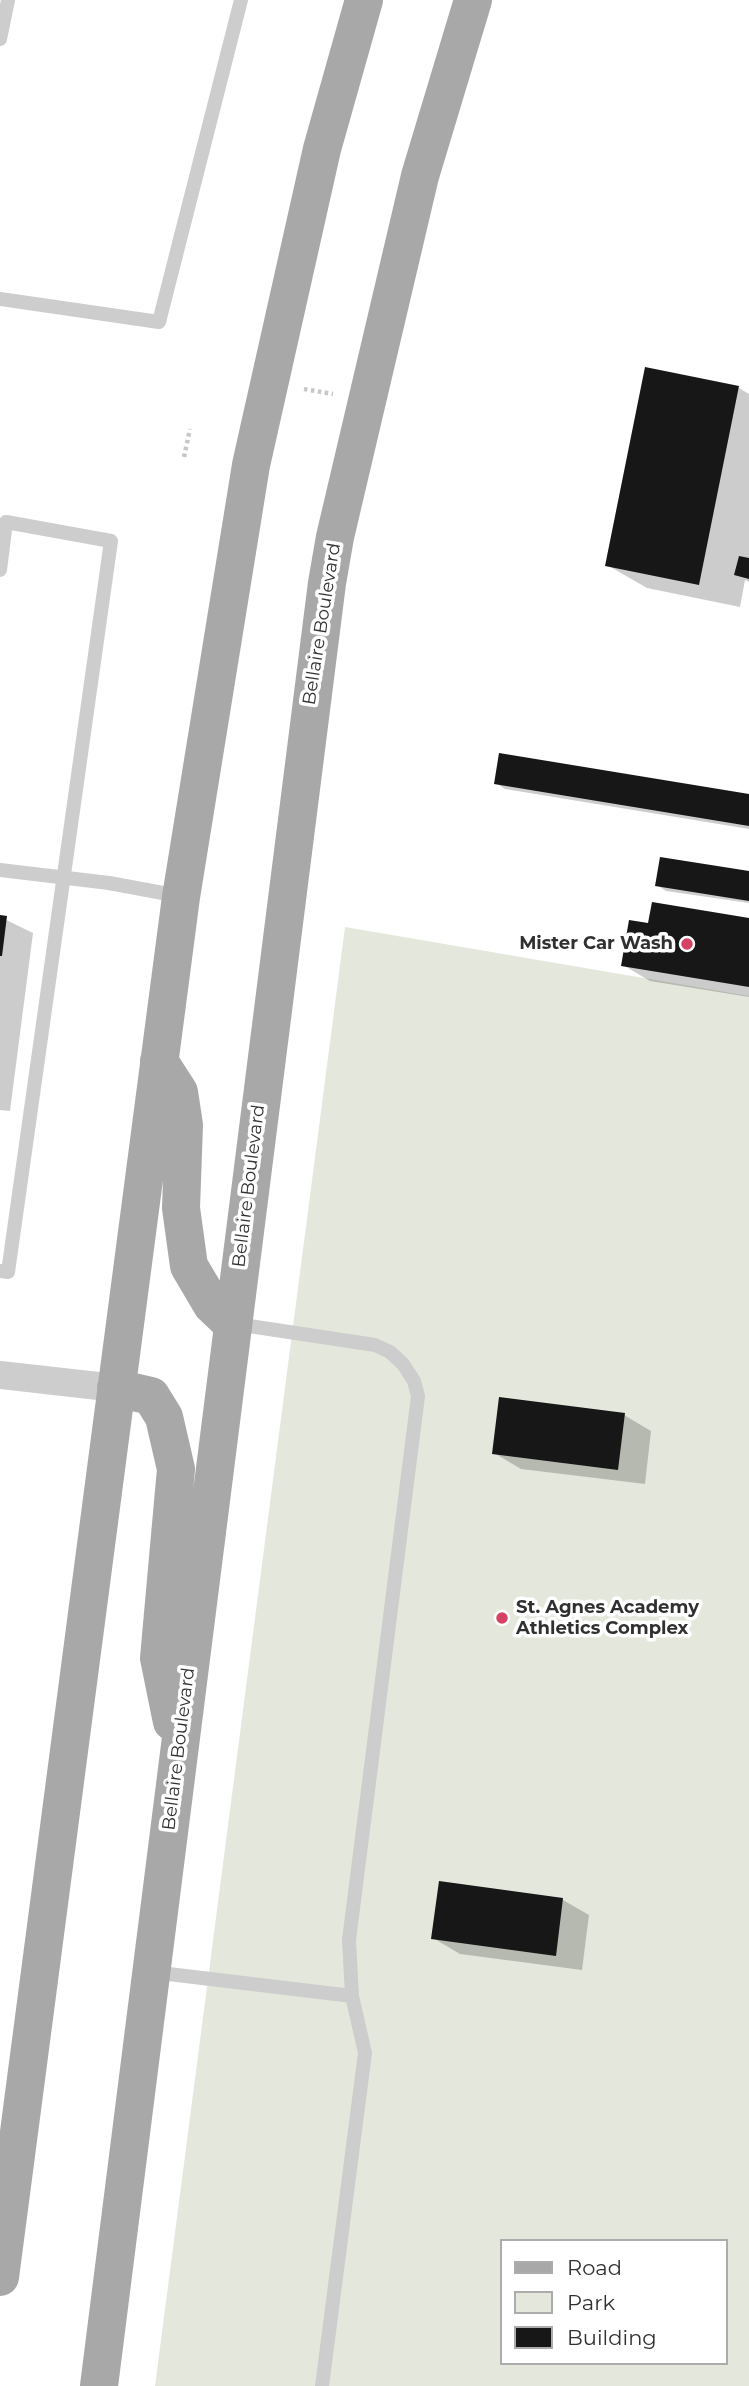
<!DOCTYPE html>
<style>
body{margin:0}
#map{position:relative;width:749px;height:2386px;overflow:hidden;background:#fff;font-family:Montserrat,sans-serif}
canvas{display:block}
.legend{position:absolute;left:500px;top:2239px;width:228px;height:126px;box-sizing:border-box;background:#fff;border:2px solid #acacac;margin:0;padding:9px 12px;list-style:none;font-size:21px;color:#303030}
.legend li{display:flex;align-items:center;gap:14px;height:35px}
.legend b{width:35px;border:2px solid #acacac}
</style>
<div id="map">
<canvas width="749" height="2386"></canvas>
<ul class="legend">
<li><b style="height:9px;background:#a8a8a8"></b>Road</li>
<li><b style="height:19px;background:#e4e8dc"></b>Park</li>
<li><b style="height:19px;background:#171717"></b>Building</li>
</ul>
</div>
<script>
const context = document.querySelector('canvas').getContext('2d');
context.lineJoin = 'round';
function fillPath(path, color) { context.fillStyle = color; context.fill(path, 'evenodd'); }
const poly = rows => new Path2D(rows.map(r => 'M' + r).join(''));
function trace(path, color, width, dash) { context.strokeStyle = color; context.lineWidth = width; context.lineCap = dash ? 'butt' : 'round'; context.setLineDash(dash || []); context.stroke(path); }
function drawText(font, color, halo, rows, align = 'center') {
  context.font = font + ' Montserrat,sans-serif'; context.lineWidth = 7; context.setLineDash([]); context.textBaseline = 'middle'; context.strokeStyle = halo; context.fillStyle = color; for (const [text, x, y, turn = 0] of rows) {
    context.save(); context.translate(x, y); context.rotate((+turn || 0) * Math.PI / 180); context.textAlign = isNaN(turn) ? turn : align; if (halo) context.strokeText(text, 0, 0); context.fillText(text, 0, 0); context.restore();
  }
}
const green = poly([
 [345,927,749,996,749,2386,155,2386],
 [502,2241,726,2241,726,2363,502,2363]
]);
const shadow = poly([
 [646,369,739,388,749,394,749,582,745,580,740,607,647,588,607,565],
 [496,783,749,796,749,829,505,789],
 [749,872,749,903,666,891,657,885],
 [0,917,33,933,10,1111,0,1110],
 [749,920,749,997,650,981,623,965,650,924],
 [624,1415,651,1431,645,1484,521,1469,494,1453],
 [563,1900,589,1915,582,1970,460,1954,433,1938]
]);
const building = poly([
 [645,367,739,386,699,585,605,566],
 [739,556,749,558,749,579,734,575],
 [499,753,749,794,749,826,494,784],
 [660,857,749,871,749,901,655,886],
 [652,902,749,918,749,987,621,966,629,920,648,923],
 [0,915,7,916,2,956,0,956],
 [499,1397,625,1413,618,1470,492,1454],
 [439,1881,563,1898,556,1956,431,1939]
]);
const path = poly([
 [304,389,333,394],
 [184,457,190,429]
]);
const lane = poly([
 [0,39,8,0],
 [0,299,159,322,241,0],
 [0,570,6,522,111,541,8,1272,0,1271],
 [0,870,109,883,179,896],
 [236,1324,375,1345,390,1352,403,1364,414,1381,418,1396,349,1940,352,1996,365,2053,322,2386],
 [152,1972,352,1996]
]);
const street = poly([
 [0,1375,116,1388]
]);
const primary = poly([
 [159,1061,179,1092,184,1125,181,1208,189,1266,212,1305,232,1324],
 [116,1388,151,1396,164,1417,176,1469,159,1658,172,1722],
 [0,2277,181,897,251,465,322,149,364,0],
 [99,2386,327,583,335,537,420,176,473,0]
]);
const markers = [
 [687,944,7,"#d54364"],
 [502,1618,7,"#d54364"]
];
const streetNames = [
 ["Bellaire Boulevard",322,624,-81],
 ["Bellaire Boulevard",249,1186,-83],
 ["Bellaire Boulevard",179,1749,-83]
];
const poiNames = [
 ["Mister Car Wash",673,944],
 ["St. Agnes Academy",516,1608,"left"],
 ["Athletics Complex",516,1629,"left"]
];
fillPath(green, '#e4e8dc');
fillPath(shadow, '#0003');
fillPath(building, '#171717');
trace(path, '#c7c7c7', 4.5, [3.5, 3.5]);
trace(lane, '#cdcdcd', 14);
trace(street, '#cdcdcd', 28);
trace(primary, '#a8a8a8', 38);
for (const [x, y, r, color] of markers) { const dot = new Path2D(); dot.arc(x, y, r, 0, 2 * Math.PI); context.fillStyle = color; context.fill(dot); trace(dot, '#fff', 2.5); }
drawText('18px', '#303030', '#fff', streetNames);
drawText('bold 18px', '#303030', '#fff', poiNames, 'right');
</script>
